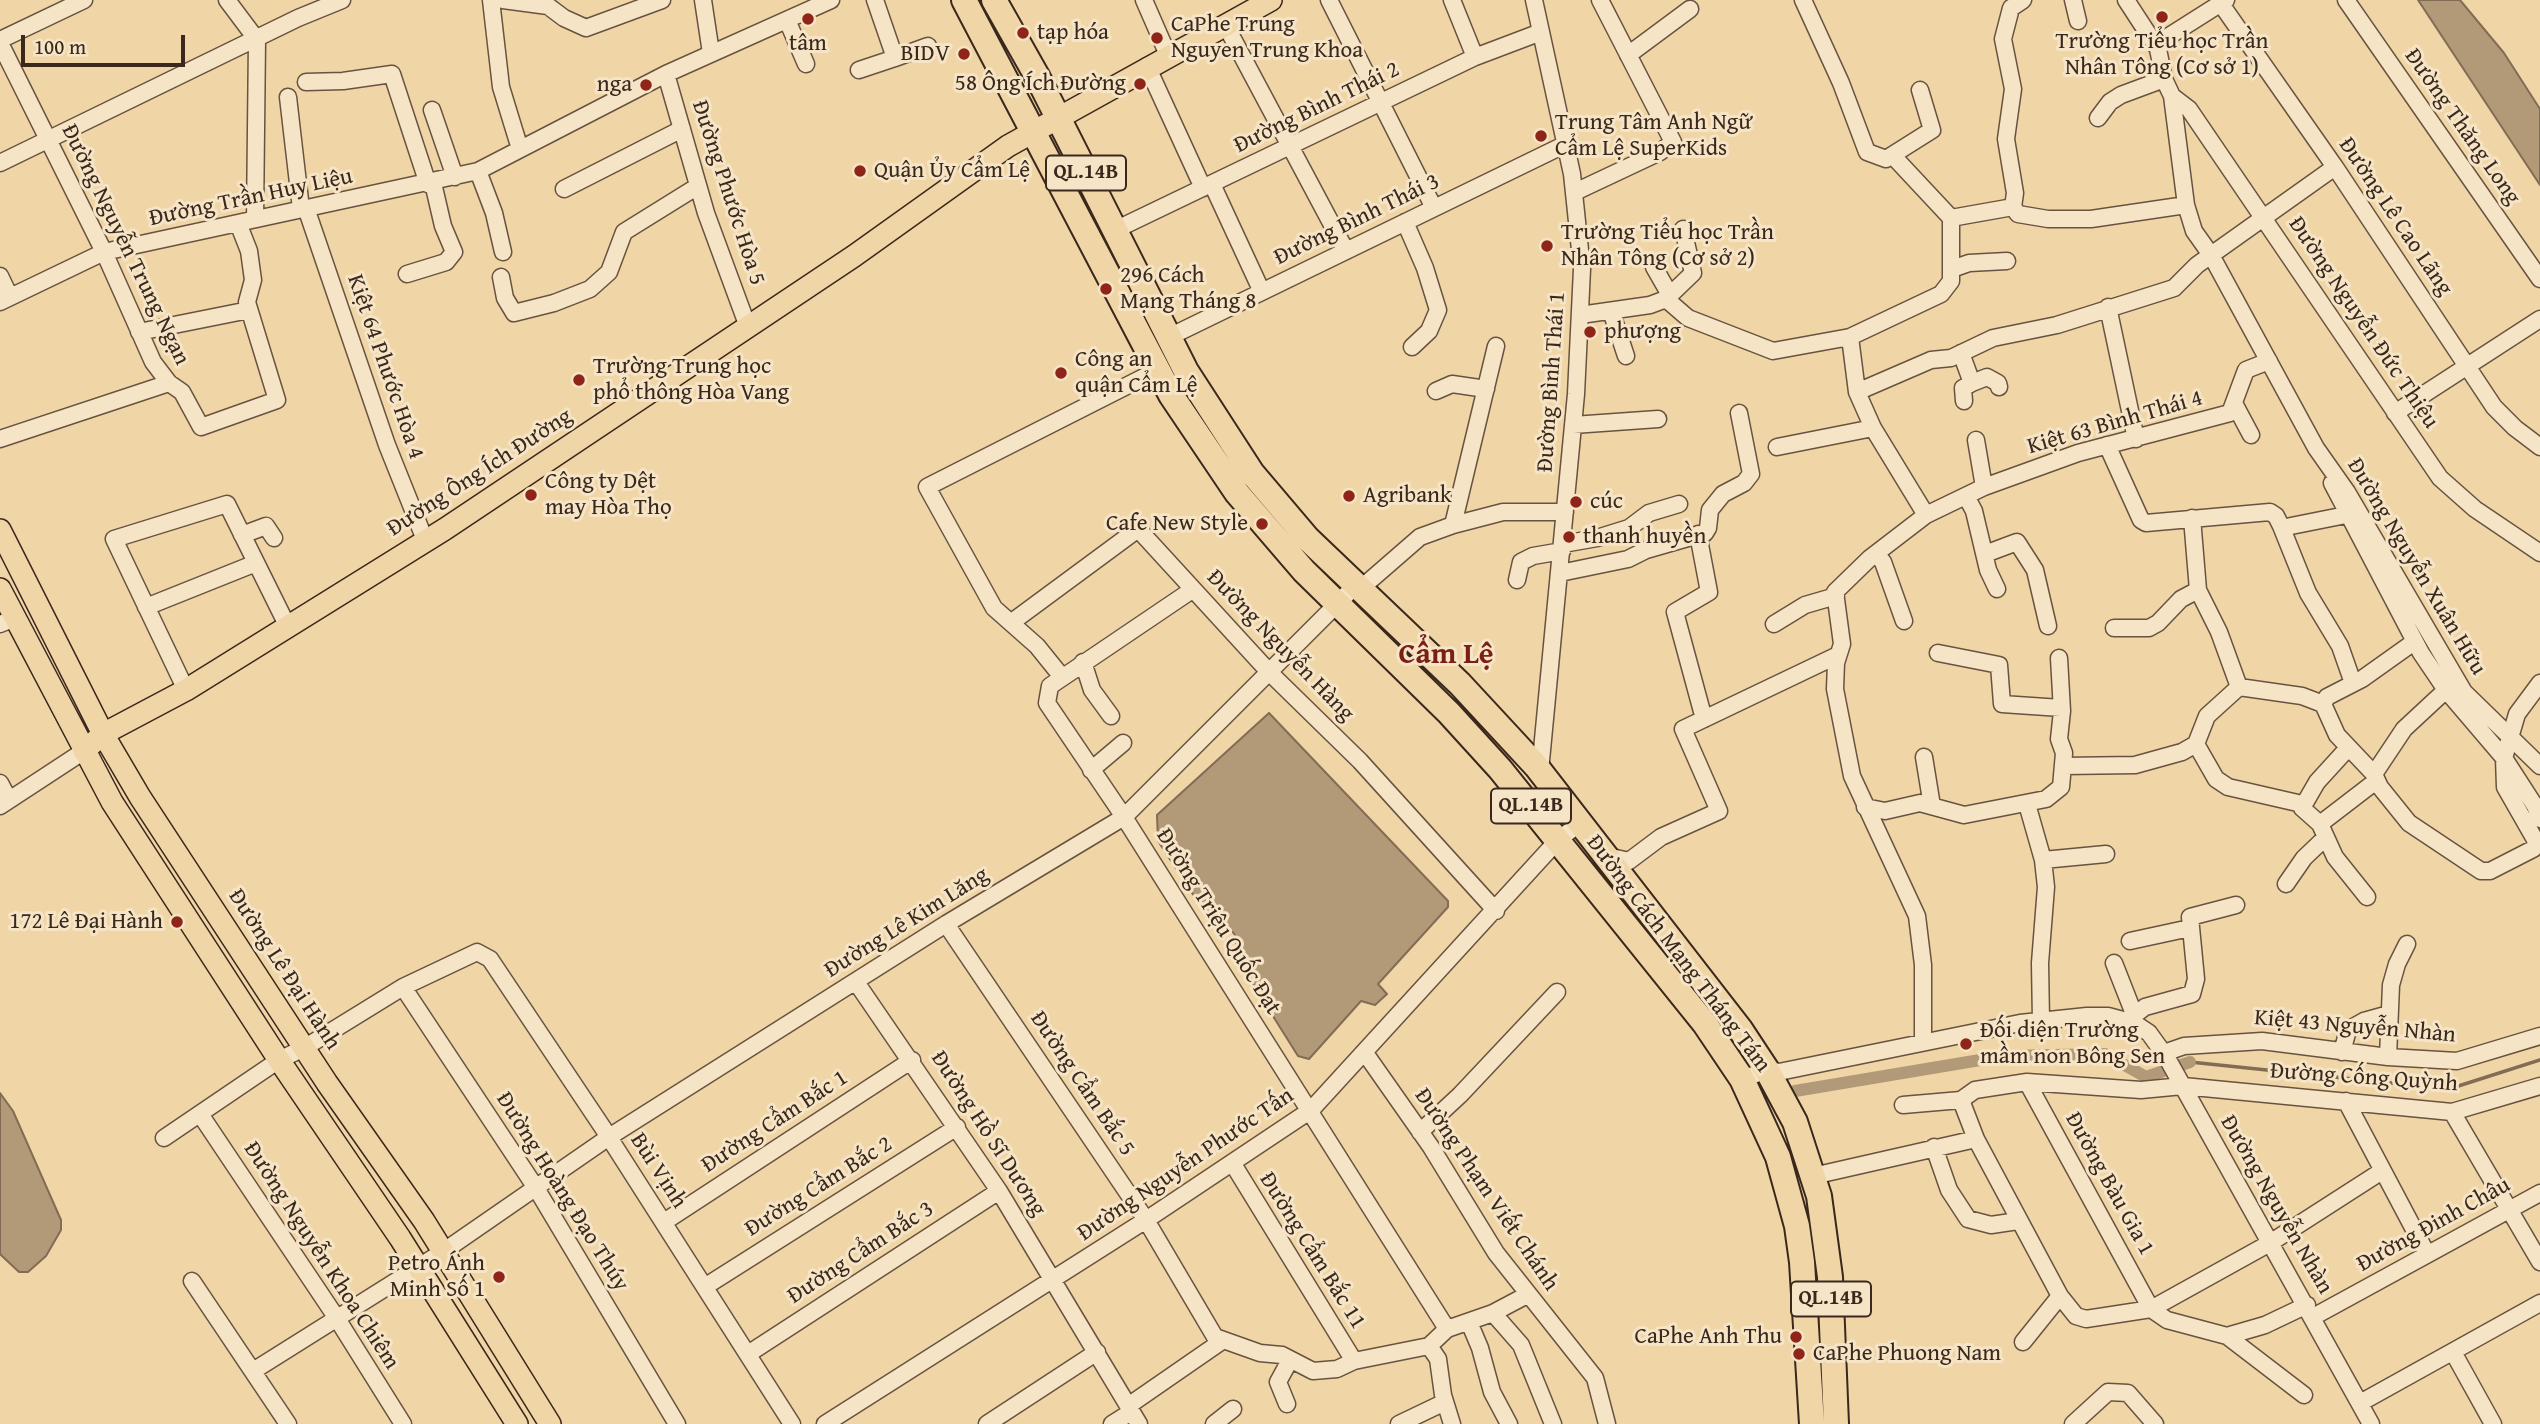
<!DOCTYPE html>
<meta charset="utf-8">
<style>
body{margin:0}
#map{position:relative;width:2540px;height:1424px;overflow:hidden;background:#f0d5a7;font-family:"Gentium Book Plus",serif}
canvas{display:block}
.scale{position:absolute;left:21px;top:35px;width:164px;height:32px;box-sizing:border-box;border:4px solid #3a281d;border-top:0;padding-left:9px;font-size:21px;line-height:24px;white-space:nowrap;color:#3a281d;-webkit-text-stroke:5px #f5e4c6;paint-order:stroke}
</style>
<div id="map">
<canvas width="2540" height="1424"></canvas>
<div class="scale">100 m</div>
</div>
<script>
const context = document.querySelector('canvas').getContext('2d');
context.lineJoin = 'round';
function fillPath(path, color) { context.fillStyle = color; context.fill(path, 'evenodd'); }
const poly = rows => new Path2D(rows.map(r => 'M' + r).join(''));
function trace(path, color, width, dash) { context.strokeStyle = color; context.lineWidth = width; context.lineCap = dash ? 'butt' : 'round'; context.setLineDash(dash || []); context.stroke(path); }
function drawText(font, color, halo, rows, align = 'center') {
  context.font = font + ' "Gentium Book Plus",serif'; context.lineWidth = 6; context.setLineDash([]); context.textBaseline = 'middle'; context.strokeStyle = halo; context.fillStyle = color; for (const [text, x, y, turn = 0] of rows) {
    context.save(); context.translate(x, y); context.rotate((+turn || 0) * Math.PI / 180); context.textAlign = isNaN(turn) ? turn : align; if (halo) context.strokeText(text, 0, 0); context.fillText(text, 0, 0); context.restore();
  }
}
const water = poly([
 [2418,0,2460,0,2504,53,2540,109,2540,185,2418,0],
 [1269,713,1448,901,1448,907,1378,984,1387,994,1375,1005,1361,1001,1309,1059,1298,1056,1239,962,1235,935,1227,925,1209,919,1158,841,1157,815,1269,713],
 [0,1093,13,1111,61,1220,61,1230,46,1256,28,1272,19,1272,0,1254,0,1093]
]);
const stream = poly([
 [2190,1062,2449,1089,2540,1060]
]);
const canal = poly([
 [1795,1091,2004,1056,2105,1054,2146,1077,2190,1062]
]);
const minor = poly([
 [227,0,257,40,255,219],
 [491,0,501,87,520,149],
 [503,0,548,6,564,18,586,28,662,0],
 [703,0,711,53],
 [1144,0,1168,55],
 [1329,0,1434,208],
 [1452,0,1475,57],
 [1534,0,1572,174,1582,269,1576,394,1540,771],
 [1803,0,1841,83,1867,152,1886,159,1932,130,1920,90],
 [2073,0,2078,21],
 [2126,0,2158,49,2164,79,2172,96,2186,205,2194,231,2211,255,2316,448,2347,492,2464,692,2540,766],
 [2346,0,2540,279],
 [2221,4,2335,167,2494,407,2515,428,2540,447],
 [787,20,806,64],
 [1225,24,1346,251],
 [0,40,84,0],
 [0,43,104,252,153,362,169,383,0,439],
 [2158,49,2166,38,2226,0],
 [1628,55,1690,9],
 [895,58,928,46],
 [1147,66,1203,188],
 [859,70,895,58,875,0],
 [666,74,706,213,748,327],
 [306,82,343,81,392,74,428,184],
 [2172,96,2189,109,2440,478,2475,509,2540,553],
 [288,97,301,209],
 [432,110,455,177],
 [2098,118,2110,102,2121,95,2164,79],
 [1893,156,1951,218],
 [0,163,298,18,342,0],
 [478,171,494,213,503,252],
 [1212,184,1262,292],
 [564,189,682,129],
 [1575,192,1660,152,1673,142,1600,0],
 [2013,207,2015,193,2006,139,2013,89,2003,39,2011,8,2023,0],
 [2013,207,2018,214,2048,219,2091,219,2186,205],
 [306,208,387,445,425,540],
 [1951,218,2013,207],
 [1405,222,1425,268,1438,310,1429,331,1412,347],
 [1115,230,1475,57,1541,32],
 [1654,267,1670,295],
 [1952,269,1969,263,2007,261],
 [407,274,446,262,454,252,443,226,433,183],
 [0,276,10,297],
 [501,277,505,298,514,313,554,303,590,289,609,272,624,232,698,186],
 [1666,299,1693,273,1683,229],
 [0,302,104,252,478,171,666,74,831,0],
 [2108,307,2136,439],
 [1611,311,1626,356],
 [1580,315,1650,305,1666,299,1688,318,1773,351,1850,337,1941,294,1951,281,1951,218],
 [139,332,249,310],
 [1169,337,1566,144],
 [1850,337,1857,392,1873,428,1926,515],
 [1961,353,1972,383,1963,388,1964,401],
 [169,383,182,392,201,427,277,400,247,302,253,280,249,251,238,223],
 [1972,383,1987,377,1998,383,1999,387],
 [1436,391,1452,384,1486,389],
 [1857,392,1931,360,1951,358,1993,338,2057,325,2174,288,2197,265,2335,167],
 [2235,405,2251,435],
 [2395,413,2540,319],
 [1573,425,1658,419],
 [1976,440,1984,487],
 [2107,445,2141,520,2146,523,2270,512,2276,516,2281,526,2286,527,2346,515],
 [1777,447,1873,428],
 [2332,483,2421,653,2446,690,2504,758,2535,806,2540,819],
 [1966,496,1974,511,1988,570,1997,589],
 [2192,518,2198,590],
 [1453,525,1503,512,1565,512],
 [2281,526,2308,593,2340,646,2353,683],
 [1698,534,1709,592,1675,612,1704,719],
 [242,535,266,526,274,538],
 [1563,544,1597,538,1629,528,1649,513,1679,504],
 [1876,554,1883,562,1904,621],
 [1985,554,2017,542,2035,570,2048,626],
 [1560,573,1628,559,1646,550,1705,533,1708,528,1710,510,1723,494,1744,483,1751,474,1739,413],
 [1517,580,1521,562,1533,556,1562,551],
 [1192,590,1050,686,1047,703,1124,817,1447,1329],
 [1359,590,1420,537,1453,525,1496,346],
 [146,607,256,563],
 [1012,622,1138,529,1270,673,1360,761,1496,911],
 [0,624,15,618],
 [1774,624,1805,605,1836,596],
 [2114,628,2149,628,2158,623,2181,599,2198,590,2219,632,2239,687],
 [1938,653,1999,665,2002,704,2061,708],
 [1083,662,1092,690,1111,716],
 [1062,677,1037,646,994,608,927,487,1158,370],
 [186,690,114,539,227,504,288,627],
 [2323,704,2327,697,2362,679,2414,642],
 [2196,744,2216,779,2228,787,2302,804],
 [2348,748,2317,782,2302,808,2320,824,2335,857,2367,897],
 [1924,757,1932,806],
 [2063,766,2135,765,2182,752,2196,744,2207,716,2239,687,2302,696,2323,704,2337,735,2374,774,2380,787,2409,823,2481,871,2490,871,2533,849,2537,843,2505,787,2504,758,2517,714,2540,683],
 [1091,770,1123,743],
 [2374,774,2404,729,2446,690],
 [0,783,9,800],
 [2027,804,2043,860,2046,887,2040,963,2041,1021],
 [0,806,84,751],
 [1865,807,1885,811,1920,803,1964,815,2046,799,2061,787,2064,753,2059,739,2062,711,2059,658],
 [2320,824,2376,781],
 [1607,856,1629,861,1661,837,1719,811,1683,729,1838,655],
 [2043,860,2106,854],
 [2286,884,2304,858,2326,837],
 [946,924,1146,1220,1215,1337,1260,1353,1282,1355,1313,1371,1337,1369,1354,1361,1429,1346,1447,1329,1493,1313,1527,1295],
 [2130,941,2190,928],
 [2114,963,2134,1014],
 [856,982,999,1191,1139,1424],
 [403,987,536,1188,677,1424],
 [2128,1020,2145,1007,2192,994,2196,979,2190,917,2236,905],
 [1923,1042,1923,965,1917,916,1852,776,1835,689,1836,663,1842,644,1835,592,1870,558,1926,515,1984,487,2078,453,2230,413,2246,370,2269,361],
 [2342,1052,2348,1030,2364,1021,2389,1014],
 [1365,1053,1431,1147,1496,1253,1595,1378,1607,1424],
 [2164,1053,2184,1046,2262,1041,2388,1057,2457,1061,2540,1036],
 [2388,1057,2391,985,2397,964,2407,944],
 [1742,1079,1767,1070,1779,1072,2020,1023,2087,1016,2108,1016,2134,1023,2149,1033,2167,1058,2371,1424],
 [2027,1082,2151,1309,2167,1320,2227,1336,2304,1395],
 [1961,1100,1976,1139,2060,1296,2076,1316,2086,1319,2151,1309,2270,1243,2382,1171],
 [1961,1100,1975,1090,2027,1082,2141,1090,2183,1086,2452,1112,2540,1086],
 [2346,1101,2427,1254],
 [1903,1105,1961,1100],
 [2452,1112,2540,1262],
 [200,1114,336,1317,403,1424],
 [1420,1132,1460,1095,1557,992],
 [164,1138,279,1060,304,1048,403,987,477,952,490,959,603,1128,792,1424],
 [1934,1147,1949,1190,1968,1219,1991,1225,2018,1221],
 [1233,1164,1354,1361],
 [1813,1176,1976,1139],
 [664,1222,912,1060],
 [192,1281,288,1424],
 [706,1286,957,1127],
 [1493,1313,1521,1345,1553,1424],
 [2313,1317,2540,1193],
 [1469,1322,1480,1348,1492,1392,1509,1424],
 [2227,1336,2265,1325,2307,1305],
 [2023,1342,2060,1296],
 [1429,1346,1438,1359,1443,1395,1452,1424],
 [2453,1352,2493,1424],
 [748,1354,999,1191],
 [253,1371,444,1251,609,1137,946,924,1124,817,1355,586],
 [2360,1403,2540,1303],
 [1287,1404,1278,1382,1290,1360],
 [1128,1406,1222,1341],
 [825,1424,1146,1220,1311,1110,1558,840,1580,823],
 [987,1424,1097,1352],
 [1112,1424,1131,1412],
 [1214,1424,1233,1409],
 [1399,1424,1445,1402],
 [2073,1424,2108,1392,2128,1393,2155,1424]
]);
const major = poly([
 [0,530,103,734,140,797,327,1083,424,1221,550,1424],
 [0,589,112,802,279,1060,400,1238,517,1424],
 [84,751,103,734,186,690,445,529,854,256,1008,146,1271,0]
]);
const highway = poly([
 [964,0,1171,395,1237,493,1304,571,1449,713,1500,769,1705,1024,1742,1079,1778,1157,1797,1226,1802,1262,1812,1424],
 [994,0,1038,78,1186,371,1252,473,1308,539,1460,684,1536,766,1740,1029,1767,1070,1795,1122,1819,1196,1830,1277,1836,1424]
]);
const markers = [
 [2162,17,7,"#8f2418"],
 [808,19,7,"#8f2418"],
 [1023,33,7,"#8f2418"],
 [1157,38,7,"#8f2418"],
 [964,54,7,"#8f2418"],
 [1140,84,7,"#8f2418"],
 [646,85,7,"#8f2418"],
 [1541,136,7,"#8f2418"],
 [860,171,7,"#8f2418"],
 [1547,246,7,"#8f2418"],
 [1106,289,7,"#8f2418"],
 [1590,332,7,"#8f2418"],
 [1061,373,7,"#8f2418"],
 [579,380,7,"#8f2418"],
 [531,495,7,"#8f2418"],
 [1349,496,7,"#8f2418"],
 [1576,502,7,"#8f2418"],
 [1262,524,7,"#8f2418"],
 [1569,537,7,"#8f2418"],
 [177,922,7,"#8f2418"],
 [1966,1044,7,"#8f2418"],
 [499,1277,7,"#8f2418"],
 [1796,1337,7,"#8f2418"],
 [1799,1354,7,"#8f2418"]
];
const shields = [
 [1086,173,80],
 [1531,806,80],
 [1831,1299,80]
];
const shieldNames = [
 ["QL.14B",1086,173],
 ["QL.14B",1531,806],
 ["QL.14B",1831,1299]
];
const poiNames = [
 ["CaPhe Trung",1171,25],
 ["Nguyen Trung Khoa",1171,51],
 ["tạp hóa",1037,33],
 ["Trường Tiểu học Trần",2162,42,"center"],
 ["Nhân Tông (Cơ sở 1)",2162,68,"center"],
 ["tâm",808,44,"center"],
 ["BIDV",950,54,"right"],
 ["58 Ông Ích Đường",1126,84,"right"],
 ["nga",632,85,"right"],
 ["Trung Tâm Anh Ngữ",1555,123],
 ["Cẩm Lệ SuperKids",1555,149],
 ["Quận Ủy Cẩm Lệ",874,171],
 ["Trường Tiểu học Trần",1561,233],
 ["Nhân Tông (Cơ sở 2)",1561,259],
 ["296 Cách",1120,276],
 ["Mạng Tháng 8",1120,302],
 ["phượng",1604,332],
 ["Công an",1075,360],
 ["quận Cẩm Lệ",1075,386],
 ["Trường Trung học",593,367],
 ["phổ thông Hòa Vang",593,393],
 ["Công ty Dệt",545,482],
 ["may Hòa Thọ",545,508],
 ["Agribank",1363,496],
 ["cúc",1590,502],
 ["Cafe New Style",1248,524,"right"],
 ["thanh huyền",1583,537],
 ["172 Lê Đại Hành",163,922,"right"],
 ["Đối diện Trường",1980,1031],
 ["mầm non Bông Sen",1980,1057],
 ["Petro Ánh",485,1264,"right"],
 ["Minh Số 1",485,1290,"right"],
 ["CaPhe Anh Thu",1782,1337,"right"],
 ["CaPhe Phuong Nam",1813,1354]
];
const streetNames = [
 ["Đường Bình Thái 2",1317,108,-26],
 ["Đường Thăng Long",2462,127,55],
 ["Đường Phước Hòa 5",728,193,72],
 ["Đường Trần Huy Liệu",251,198,-12],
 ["Đường Lê Cao Lãng",2395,217,56],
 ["Đường Bình Thái 3",1357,220,-26],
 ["Đường Nguyễn Trung Ngạn",125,245,64],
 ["Đường Nguyễn Đức Thiệu",2363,323,56],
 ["Kiệt 64 Phước Hòa 4",385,367,71],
 ["Đường Bình Thái 1",1552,382,-86],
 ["Kiệt 63 Bình Thái 4",2115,423,-16],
 ["Đường Ông Ích Đường",480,473,-33],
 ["Đường Nguyễn Xuân Hữu",2416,567,59],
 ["Đường Nguyễn Hàng",1280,646,46],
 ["Đường Triệu Quốc Đạt",1218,922,58],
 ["Đường Lê Kim Lăng",907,923,-32],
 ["Đường Cách Mạng Tháng Tám",1678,954,53],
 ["Đường Lê Đại Hành",284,970,57],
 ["Kiệt 43 Nguyễn Nhàn",2355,1027,5],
 ["Đường Cống Quỳnh",2364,1078,4],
 ["Đường Cẩm Bắc 5",1082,1084,56],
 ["Đường Cẩm Bắc 1",775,1122,-33],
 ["Đường Hồ Sĩ Dương",988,1134,57],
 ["Đường Nguyễn Phước Tấn",1186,1165,-34],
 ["Bùi Vịnh",658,1171,57],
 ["Đường Bàu Gia 1",2109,1184,61],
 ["Đường Cẩm Bắc 2",819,1187,-32],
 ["Đường Phạm Viết Chánh",1486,1190,56],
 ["Đường Hoàng Đạo Thúy",562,1192,58],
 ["Đường Nguyễn Nhàn",2276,1205,60],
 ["Đường Đinh Châu",2434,1225,-29],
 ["Đường Cẩm Bắc 11",1312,1251,58],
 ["Đường Cẩm Bắc 3",861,1253,-33],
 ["Đường Nguyễn Khoa Chiêm",321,1256,57]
];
const districtNames = [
 ["Cẩm Lệ",1446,655]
];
fillPath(water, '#b29a78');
trace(water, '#826c54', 2);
trace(stream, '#826c54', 3.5);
trace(canal, '#b29a78', 12);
trace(minor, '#685340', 19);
trace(major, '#3a281d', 24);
trace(highway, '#3a281d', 28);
trace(minor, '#f5e4c6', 16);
trace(major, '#f0d5a7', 21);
trace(highway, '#f0d5a7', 24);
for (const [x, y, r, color] of markers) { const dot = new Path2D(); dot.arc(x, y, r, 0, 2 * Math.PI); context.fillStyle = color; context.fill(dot); trace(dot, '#f5e4c6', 2.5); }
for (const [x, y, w] of shields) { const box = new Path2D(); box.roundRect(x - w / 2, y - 17.5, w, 35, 5); context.fillStyle = '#f5e4c6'; context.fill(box); trace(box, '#3a281d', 2); }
drawText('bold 21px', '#3a281d', null, shieldNames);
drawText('23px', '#3a281d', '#f5e4c6', poiNames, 'left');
drawText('23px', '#3a281d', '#f5e4c6', streetNames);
drawText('bold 30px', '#7a1f14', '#f5e4c6', districtNames);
</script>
